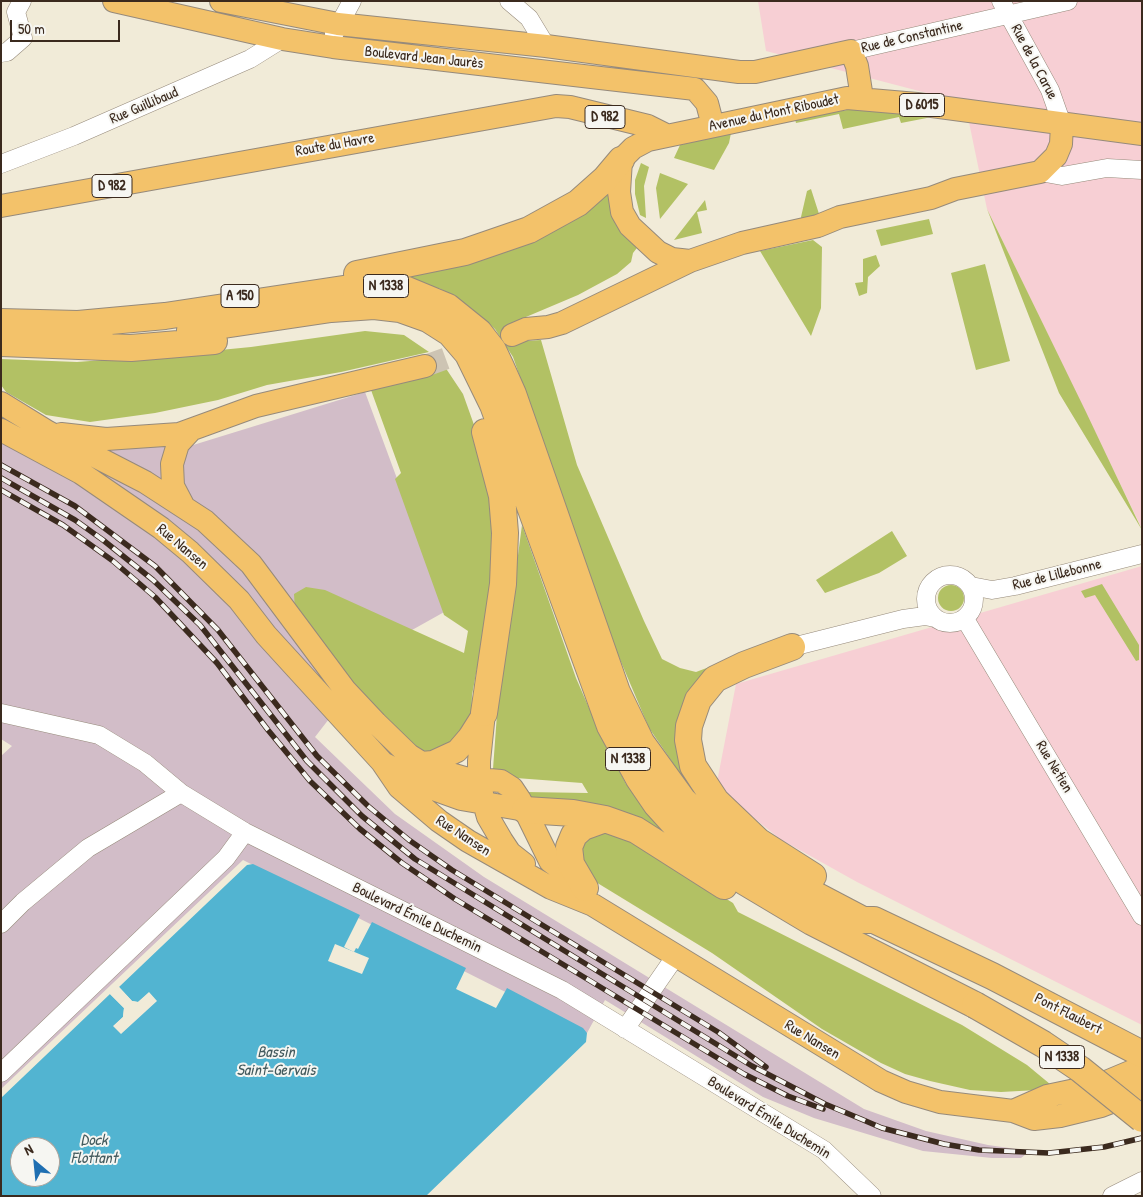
<!DOCTYPE html>
<meta charset="utf-8">
<style>
body{margin:0}
#map{position:relative;width:1143px;height:1197px;overflow:hidden;background:#f1ebd8;font-family:"Patrick Hand",sans-serif}
canvas{display:block}
.frame{position:absolute;inset:0;border:2px solid #3b2a1e;pointer-events:none}
.north{position:absolute;left:10px;top:1137px;width:50px;height:50px;box-sizing:border-box;background:#f6f6f2;border:1px solid #aba49d;border-radius:50%;rotate:332deg;font-size:14px;font-weight:700;line-height:20px;text-align:center;color:#3b2a1e}
.north::after{content:'';display:block;margin:auto;width:18px;height:22px;background:#1f6fb2;clip-path:polygon(50% 0,100% 100%,50% 72%,0 100%)}
.scale{position:absolute;left:10px;top:20px;width:110px;height:22px;box-sizing:border-box;border:2px solid #3b2a1e;border-top:0;padding-left:6px;font-size:15px;line-height:18px;white-space:nowrap;color:#3b2a1e;-webkit-text-stroke:4px #f6f6f2;paint-order:stroke}
</style>
<div id="map">
<canvas width="1143" height="1197"></canvas>
<div class="frame"></div>
<div class="north">N</div>
<div class="scale">50 m</div>
</div>
<script>
const context = document.querySelector('canvas').getContext('2d');
context.lineJoin = 'round';
function fillPath(path, color) { context.fillStyle = color; context.fill(path, 'evenodd'); }
const poly = rows => new Path2D(rows.map(r => 'M' + r).join(''));
function trace(path, color, width, dash) { context.strokeStyle = color; context.lineWidth = width; context.lineCap = dash ? 'butt' : 'round'; context.setLineDash(dash || []); context.stroke(path); }
function drawText(font, color, halo, rows, align = 'center') {
  context.font = font + ' "Patrick Hand",sans-serif'; context.lineWidth = 4; context.setLineDash([]); context.textBaseline = 'middle'; context.strokeStyle = halo; context.fillStyle = color; for (const [text, x, y, turn = 0] of rows) {
    context.save(); context.translate(x, y); context.rotate((+turn || 0) * Math.PI / 180); context.textAlign = isNaN(turn) ? turn : align; if (halo) context.strokeText(text, 0, 0); context.fillText(text, 0, 0); context.restore();
  }
}
const built = poly([
 [758,1,1142,1,1142,529,987,209,965,103,766,51],
 [1142,566,1142,1025,857,882,780,839,728,797,717,782,736,684]
]);
const industrial = poly([
 [365,392,446,611,387,644,315,737,395,814,484,877,864,1109,926,1131,988,1145,1030,1151,1021,1158,992,1158,923,1151,814,1118,763,1097,605,1000,587,1033,243,860,1,1089,1,756,12,746,1,739,1,412,114,443,190,446]
]);
const green = poly([
 [847,110,861,110,932,117,901,123,899,117,843,129,839,114,796,123,795,119],
 [731,133,729,143,714,170,674,158,680,145],
 [641,163,649,167,644,186,646,218,640,215,635,194,635,180],
 [660,173,688,184,660,219,656,188],
 [612,189,640,244,633,253,631,262,617,274,578,295,507,325,513,342,541,340,577,465,644,621,662,659,680,668,696,672,712,666,691,699,699,801,649,728,613,643,513,357,495,329,467,305,441,289,399,277],
 [811,189,820,217,803,224,801,217,807,191],
 [705,200,707,210,697,212,702,233,674,240],
 [987,209,1086,412,1142,530,1059,393],
 [929,219,933,234,881,246,876,230],
 [813,240,822,247,821,308,811,336,760,251],
 [876,255,880,266,868,277,867,293,859,296,855,283,863,282,863,259],
 [985,264,1010,361,976,370,951,273],
 [365,331,404,335,429,352,341,372,267,385,218,400,155,413,90,422,46,415,6,392,1,385,1,359,77,362,169,355,251,347],
 [445,367,463,394,478,436,496,534,486,620,472,695,471,722,459,741,429,752,408,746,359,697,295,611,294,594,306,587,325,590,464,653,468,631,444,615,395,479,401,473,371,390],
 [522,525,576,678,599,731,626,784,674,842,529,801,525,792,588,793,582,783,516,778,493,769,497,714],
 [892,531,907,556,879,573,825,593,816,580],
 [1102,584,1139,645,1139,660,1136,661,1095,595,1085,598,1081,591],
 '938 598a13 13 0 1 1 26 0a13 13 0 1 1-26 0Z',
 [617,831,733,903,738,912,962,1025,1027,1065,1056,1089,1001,1092,970,1090,930,1081,905,1074,881,1063,822,1029,712,953,586,876,579,864,582,843,591,834]
]);
const water = poly([
 [253,864,360,915,344,947,354,952,356,948,358,949,372,922,466,968,456,989,496,1008,507,988,583,1028,587,1033,586,1042,426,1196,1,1196,1,1098,110,994,124,1008,123,1017,114,1026,121,1033,156,1001,149,993,138,1002,132,1001,119,987,247,865],
 [20,1147,50,1147,50,1177,20,1177]
]);
const pier = poly([
 [335,944,369,958,362,974,328,961],
 [119,987,132,1001,138,1002,149,992,157,1001,121,1034,113,1026,123,1017,124,1008,110,994,112,993,126,1007,125,1018,117,1026,121,1030,153,1001,149,996,139,1005,131,1004,118,989]
]);
const majorTunnel = poly([
 [425,366,480,346]
]);
const minor = poly([
 [509,1,529,18,546,46],
 [1001,1,1050,90,1062,124],
 [334,34,352,1],
 [851,51,1068,1],
 [1,53,7,52,23,38,16,12,22,1],
 [1,164,74,136,250,59,282,39],
 [1040,172,1062,176,1107,168,1142,170],
 '926 599a24 24 0 1 1 48 0a24 24 0 1 1-48 0Z',
 [971,586,992,590,1015,586,1142,554],
 [965,619,1142,916],
 [792,647,903,619,925,616,935,618],
 [1,713,99,735,145,763,181,793,245,832,562,990,824,1150,872,1196],
 [1,924,23,902,88,848,181,793],
 [625,1029,675,957],
 [1,1073,226,858,245,832],
 [1112,1196,1142,1181]
]);
const major = poly([
 [114,1,282,39,333,47,695,89,707,103,713,126],
 [221,1,338,24,546,46,739,72,755,72,851,51,857,66,862,98],
 [1,206,556,106,570,107,648,126,666,135],
 [690,261,672,259,658,252,630,226,622,212,619,192,621,160,633,148,648,140,847,98,917,104,1142,134],
 [512,335,526,329,548,327,562,323,690,261,742,243,818,226,840,217,931,198,955,189,1040,172,1056,156,1061,144,1062,124],
 [1,403,48,432,145,482,205,521,251,564,345,690,376,723,409,755,430,768,465,778,501,781,512,788,520,800,550,861,585,888],
 [1,430,81,473,161,528,190,552,239,600,266,635,382,762,399,787,439,821,468,841,551,888,593,905,881,1081,906,1092,940,1102,1013,1111,1034,1119,1060,1116,1101,1106,1142,1090],
 [61,434,106,439,179,434,256,406,425,366],
 [184,507,173,486,172,464,178,444,190,431],
 [484,713,479,761,479,780,484,803,488,817,502,841,510,853,524,864],
 [383,763,433,789,461,799,525,810],
 [421,763,433,762,457,751,469,737,481,718],
 [1013,1111,1047,1096,1099,1085,1142,1067]
]);
const highway = poly([
 [357,274,465,252,529,230,578,203,605,179,621,160],
 [1,322,78,324,165,316,363,286,389,286,407,290,448,307,479,332,493,350,501,367,513,394,617,692,641,742,683,800,716,832,764,868,863,920,874,920,992,976,1142,1054],
 [190,330,331,309,374,306,400,309,428,319,450,333,468,354,493,405,610,726,639,779,656,804,686,837,715,861,745,882,812,922,975,1005],
 [1,343,131,348,214,341],
 [45,344,101,340],
 [792,647,744,665,715,679,698,700,689,726,688,740,693,766,716,801,758,841,813,876],
 [484,713,503,584,505,533,502,496,485,432],
 [525,810,573,813,605,819,636,830,724,886],
 [585,888,571,864,569,847,574,835,583,827,605,819]
]);
const rail = poly([
 [1,465,75,506,155,566,218,630,317,756,368,806,409,840,452,870,718,1032,766,1067],
 [1,478,75,520,103,540,153,580,200,625,307,761,362,816,415,859,752,1066,825,1104,861,1119,882,1128,944,1144,979,1150,1049,1153,1104,1147,1142,1138],
 [1,490,63,525,113,561,155,597,217,663,268,730,310,781,360,829,402,863,455,899,744,1074,788,1096,823,1109]
]);
const highwayBridge = poly([
 [975,1005,1043,1044,1080,1069,1142,1119]
]);
const shields = [
 [922,105,45],
 [605,117,40],
 [112,186,40],
 [386,286,45],
 [240,296,38],
 [628,759,45],
 [1062,1057,45]
];
const shieldNames = [
 ["D 6015",922,105],
 ["D 982",605,117],
 ["D 982",112,186],
 ["N 1338",386,286],
 ["A 150",240,296],
 ["N 1338",628,759],
 ["N 1338",1062,1057]
];
const streetNames = [
 ["Rue de Constantine",912,37,-13],
 ["Boulevard Jean Jaurès",424,58,6],
 ["Rue de la Carue",1034,62,62],
 ["Rue Guillibaud",144,106,-23],
 ["Avenue du Mont Riboudet",774,113,-12],
 ["Route du Havre",335,145,-10],
 ["Rue Nansen",182,547,40],
 ["Rue de Lillebonne",1057,575,-14],
 ["Rue Netien",1054,767,59],
 ["Rue Nansen",463,836,33],
 ["Boulevard Émile Duchemin",417,918,26],
 ["Pont Flaubert",1068,1014,27],
 ["Rue Nansen",812,1040,31],
 ["Boulevard Émile Duchemin",769,1118,32]
];
const waterNames = [
 ["Bassin",276,1053],
 ["Saint-Gervais",276,1071],
 ["Dock",94,1141],
 ["Flottant",94,1159]
];
fillPath(built, '#f7cfd4');
fillPath(industrial, '#d2bdc8');
fillPath(green, '#b2c164');
fillPath(water, '#52b4d1');
fillPath(pier, '#f1ebd8');
trace(majorTunnel, '#cdc4b3', 22, [22, 11]);
trace(minor, '#968a7b', 19);
trace(major, '#968a7b', 24);
trace(highway, '#968a7b', 28);
trace(minor, '#fff', 18);
trace(major, '#f3c26a', 22);
trace(highway, '#f3c26a', 26);
trace(rail, '#3b2a1e', 5.5);
trace(rail, '#f6f6f2', 4, [11]);
trace(highwayBridge, '#968a7b', 28, []);
trace(highwayBridge, '#f3c26a', 26);
for (const [x, y, w] of shields) { const box = new Path2D(); box.roundRect(x - w / 2, y - 11.5, w, 23, 4); context.fillStyle = '#f6f6f2'; context.fill(box); trace(box, '#3b2a1e', 1); }
drawText('bold 14px', '#3b2a1e', null, shieldNames);
drawText('15px', '#3b2a1e', '#f6f6f2', streetNames);
drawText('italic 16px', '#435a5d', '#f6f6f2', waterNames);
</script>
